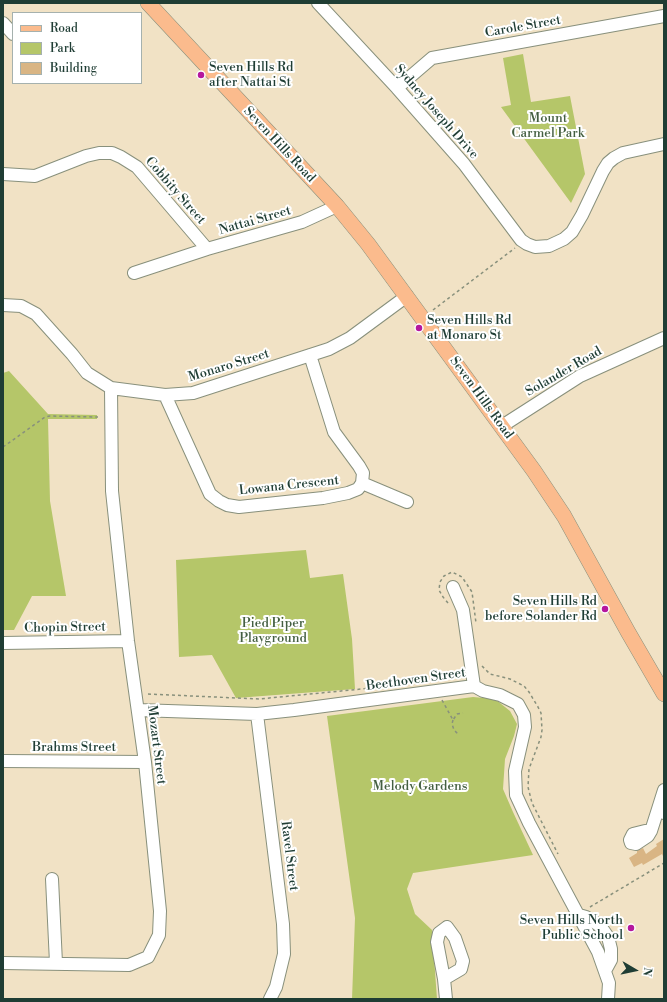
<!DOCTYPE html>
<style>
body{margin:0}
#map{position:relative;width:667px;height:1002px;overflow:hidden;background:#f1e2c5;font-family:"Libre Bodoni",serif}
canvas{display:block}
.frame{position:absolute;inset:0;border:4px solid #1f3d34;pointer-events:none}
.legend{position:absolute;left:12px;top:12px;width:130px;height:72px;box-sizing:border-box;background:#fff;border:1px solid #a5b1ae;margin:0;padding:5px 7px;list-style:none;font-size:12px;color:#1f3d34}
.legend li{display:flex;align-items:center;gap:8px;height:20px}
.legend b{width:20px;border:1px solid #a5b1ae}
.north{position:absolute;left:615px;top:950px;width:40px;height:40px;-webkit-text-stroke:3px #fff;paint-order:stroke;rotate:99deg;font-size:11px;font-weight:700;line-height:16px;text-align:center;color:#1f3d34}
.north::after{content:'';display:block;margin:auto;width:14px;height:18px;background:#1f3d34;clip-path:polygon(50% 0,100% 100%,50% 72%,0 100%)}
</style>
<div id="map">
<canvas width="667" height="1002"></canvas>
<div class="frame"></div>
<ul class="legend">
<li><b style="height:5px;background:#fbbb8d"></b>Road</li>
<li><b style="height:11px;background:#b5c669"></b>Park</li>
<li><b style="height:11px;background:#d9b584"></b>Building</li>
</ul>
<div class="north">N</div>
</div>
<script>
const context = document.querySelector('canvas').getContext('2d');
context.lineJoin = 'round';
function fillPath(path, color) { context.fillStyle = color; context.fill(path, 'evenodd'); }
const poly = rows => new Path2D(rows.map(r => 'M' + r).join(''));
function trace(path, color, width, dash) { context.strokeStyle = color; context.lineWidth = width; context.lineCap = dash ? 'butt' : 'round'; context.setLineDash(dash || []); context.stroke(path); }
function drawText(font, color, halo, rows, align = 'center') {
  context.font = font + ' "Libre Bodoni",serif'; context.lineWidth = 4; context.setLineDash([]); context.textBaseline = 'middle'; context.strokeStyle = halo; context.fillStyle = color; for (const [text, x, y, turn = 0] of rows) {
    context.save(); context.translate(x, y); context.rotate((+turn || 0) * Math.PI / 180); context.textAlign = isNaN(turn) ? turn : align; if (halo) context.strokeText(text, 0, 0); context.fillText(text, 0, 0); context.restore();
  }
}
const green = poly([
 [523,54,531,102,570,96,585,174,571,203,501,107,511,105,503,58],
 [9,371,48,414,97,415,97,419,48,419,50,501,66,596,32,596,14,630,3,630,3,373],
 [306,550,310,578,343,574,352,639,355,689,236,698,212,655,179,657,176,560],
 [473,697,495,699,510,711,517,724,514,736,505,759,503,789,513,812,533,855,413,873,407,889,415,914,432,930,437,999,352,999,355,918,327,716]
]);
const building = poly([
 [664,839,664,858,662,854,643,865,642,863,634,867,629,858,637,853,637,851,643,848,646,854,657,846,656,844]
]);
const path = poly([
 [433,310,515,248],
 [3,447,45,417,50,416,98,417],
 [448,603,443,597,439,590,440,582,444,576,452,572,462,577,472,592,476,623],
 [482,666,490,674,510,679,524,686,529,692,538,707,541,713,542,730,541,737,529,769,528,787,532,803,558,854],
 [148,694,259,699,382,687],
 [442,700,453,720,457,714,463,713],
 [453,720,452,724,454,730,459,735],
 [590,907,664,863]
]);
const minor = poly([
 [318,3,397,88,464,164,521,240,527,244,535,247,549,246,564,239,572,232,582,215,603,171,608,163,614,158,623,153,664,144],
 [3,23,13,34],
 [397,88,432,58,664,16],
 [3,174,35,176,86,156,99,153,112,153,121,157,137,167,207,249],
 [134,273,207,249,302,222,337,206],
 [3,305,21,306,36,314,72,354,87,373,111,388,165,395,193,393,329,349,350,338,407,296],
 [165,395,210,494,219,501,227,505,239,507,323,498,348,493,358,489,362,483,363,473,359,466,334,432,310,355],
 [502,426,580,376,664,338],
 [362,483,407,502],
 [453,587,463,610,474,686],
 [3,643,128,641],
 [138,710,257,714,294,710,474,686,483,691,500,695,518,704,524,715,525,727,515,771,516,795,529,823,598,952,609,983,608,999],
 [257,714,283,924,284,954,276,987,270,999],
 [3,761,145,762],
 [664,790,658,809,664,813],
 [650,832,645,831,633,834,630,840,631,843,636,844,648,836,651,831,658,809],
 [52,879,56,963],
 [579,915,586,917,593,921,601,927,608,937,611,949,611,960,605,971],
 [3,963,129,965,148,957,159,935,160,911,145,762,128,641,112,491,111,388],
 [444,979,461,969,463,961,455,938,447,927,439,933,437,942,444,979,446,999]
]);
const major = poly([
 [148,3,337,206,368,244,534,471,564,516,628,632,664,694]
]);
const markers = [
 [201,75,4,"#b5179e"],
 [419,328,4,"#b5179e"],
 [605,609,4,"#b5179e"],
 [631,928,4,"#b5179e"]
];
const streetNames = [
 ["Carole Street",523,27,-10],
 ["Sydney Joseph Drive",436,112,49],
 ["Seven Hills Road",279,145,47],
 ["Cobbity Street",175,191,49],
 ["Nattai Street",255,221,-16],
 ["Monaro Street",229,366,-17],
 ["Solander Road",564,372,-30],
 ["Seven Hills Road",481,398,54],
 ["Lowana Crescent",289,486,-6],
 ["Chopin Street",65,628,-1],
 ["Beethoven Street",416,680,-8],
 ["Mozart Street",156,745,83],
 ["Brahms Street",74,748],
 ["Ravel Street",289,856,83]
];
const poiNames = [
 ["Seven Hills Rd",209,68],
 ["after Nattai St",209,83],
 ["Seven Hills Rd",427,321],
 ["at Monaro St",427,336],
 ["Seven Hills Rd",597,602,"right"],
 ["before Solander Rd",597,617,"right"],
 ["Seven Hills North",623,921,"right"],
 ["Public School",623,936,"right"]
];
const parkNames = [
 ["Mount",548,119],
 ["Carmel Park",548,134],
 ["Pied Piper",273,624],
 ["Playground",273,639],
 ["Melody Gardens",420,787]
];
fillPath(green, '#b5c669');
fillPath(building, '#d9b584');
trace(minor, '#88907c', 14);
trace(major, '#88907c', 16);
trace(path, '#88907c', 1.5, [3, 3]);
trace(minor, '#fff', 12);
trace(major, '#fbbb8d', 15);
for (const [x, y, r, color] of markers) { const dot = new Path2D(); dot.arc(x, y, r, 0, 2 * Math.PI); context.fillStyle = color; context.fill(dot); trace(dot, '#fff', 1.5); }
drawText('13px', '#1f3d34', '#fff', streetNames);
drawText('13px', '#1f3d34', '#fff', poiNames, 'left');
drawText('13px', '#445f41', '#fff', parkNames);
</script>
